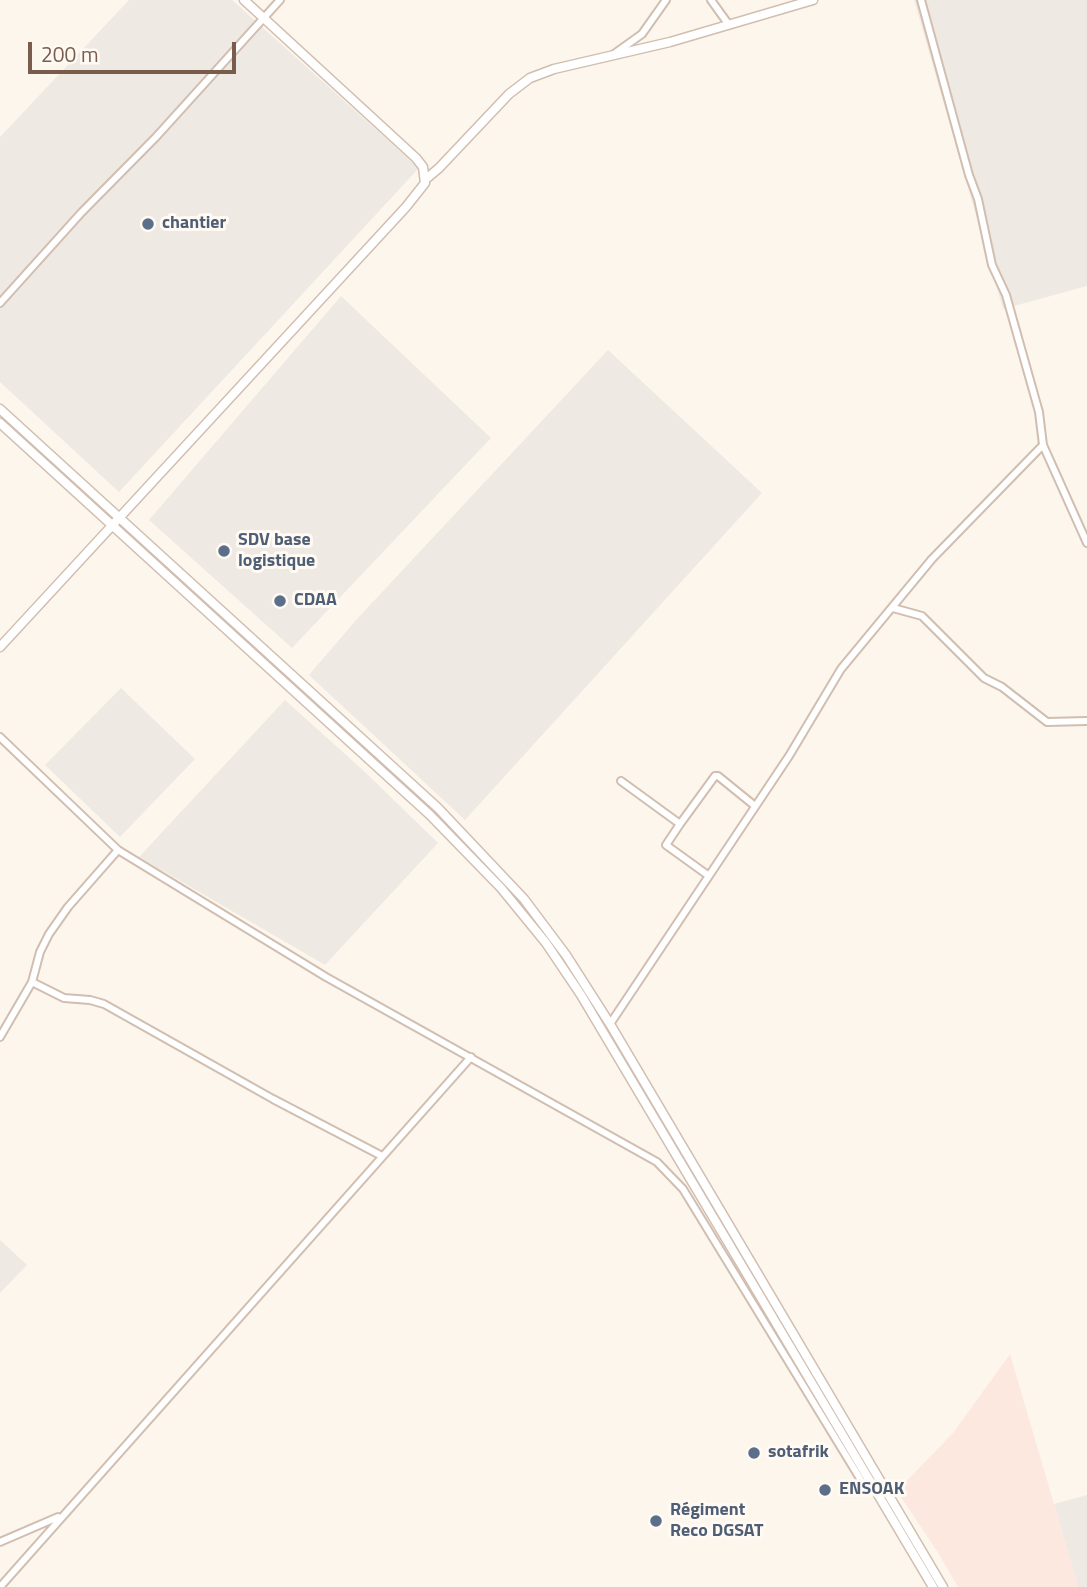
<!DOCTYPE html>
<meta charset="utf-8">
<style>
body{margin:0}
#map{position:relative;width:1087px;height:1587px;overflow:hidden;background:#fdf6ec;font-family:"Titillium Web",sans-serif}
canvas{display:block}
.scale{position:absolute;left:28px;top:42px;width:208px;height:32px;box-sizing:border-box;border:4px solid #7a5c4d;border-top:0;padding-left:9px;font-size:21px;line-height:24px;white-space:nowrap;color:#7a5c4d;-webkit-text-stroke:5px #fffaf3;paint-order:stroke}
</style>
<div id="map">
<canvas width="1087" height="1587"></canvas>
<div class="scale">200 m</div>
</div>
<script>
const context = document.querySelector('canvas').getContext('2d');
context.lineJoin = 'round';
function fillPath(path, color) { context.fillStyle = color; context.fill(path, 'evenodd'); }
const poly = rows => new Path2D(rows.map(r => 'M' + r).join(''));
function trace(path, color, width, dash) { context.strokeStyle = color; context.lineWidth = width; context.lineCap = dash ? 'butt' : 'round'; context.setLineDash(dash || []); context.stroke(path); }
function drawText(font, color, halo, rows, align = 'center') {
  context.font = font + ' "Titillium Web",sans-serif'; context.lineWidth = 6; context.setLineDash([]); context.textBaseline = 'middle'; context.strokeStyle = halo; context.fillStyle = color; for (const [text, x, y, turn = 0] of rows) {
    context.save(); context.translate(x, y); context.rotate((+turn || 0) * Math.PI / 180); context.textAlign = isNaN(turn) ? turn : align; if (halo) context.strokeText(text, 0, 0); context.fillText(text, 0, 0); context.restore();
  }
}
const commercial = poly([
 [1010,1354,1054,1504,1078,1587,958,1587,937,1551,897,1491,953,1433]
]);
const industrial = poly([
 [129,0,232,0,419,168,119,492,0,382,0,137],
 [914,0,1087,0,1087,286,1003,309],
 [341,296,491,438,292,648,149,520],
 [608,350,762,493,465,820,309,675,357,619],
 [121,688,195,759,120,837,45,765],
 [285,700,365,772,438,843,325,965,139,857],
 [0,1240,27,1265,0,1293],
 [1087,1495,1087,1587,1078,1587,1054,1504]
]);
const minor = poly([
 [711,0,729,25],
 [921,0,969,175,978,199,992,265,1006,295,1039,412,1043,445,1087,543],
 [614,54,642,34,666,0],
 [0,303,81,213,156,137,280,0],
 [893,608,922,616,984,678,1002,687,1047,722,1087,721],
 [0,737,118,850,326,977,657,1162,683,1189,864,1485,875,1491,882,1487],
 [621,781,680,824,666,845,709,876],
 [680,824,715,776,718,776,755,806],
 [32,982,64,998,90,1000,104,1004,273,1099,382,1156],
 [610,1024,789,756,841,669,932,559,1043,445],
 [0,1037,32,982,40,952,49,934,68,907,118,850],
 [0,1542,58,1517],
 [0,1587,471,1057]
]);
const tertiary = poly([
 [426,179,439,168,509,94,530,78,554,69,670,42,813,0],
 [0,409,438,808,524,899,566,955,610,1024,943,1587],
 [0,423,430,815,501,888,546,943,581,995,933,1587],
 [0,647,406,207,425,183,423,167,416,158,244,0]
]);
const markers = [
 [148,224,7,"#5c6f8a"],
 [224,551,7,"#5c6f8a"],
 [280,601,7,"#5c6f8a"],
 [754,1453,7,"#5c6f8a"],
 [825,1490,7,"#5c6f8a"],
 [656,1521,7,"#5c6f8a"]
];
const serviceNames = [
 ["chantier",162,224],
 ["SDV base",238,541],
 ["logistique",238,562],
 ["CDAA",294,601],
 ["sotafrik",768,1453],
 ["ENSOAK",839,1490],
 ["Régiment",670,1511],
 ["Reco DGSAT",670,1532]
];
fillPath(commercial, '#fde8e0');
fillPath(industrial, '#efe9e4');
trace(minor, '#d1beb0', 10);
trace(tertiary, '#d1beb0', 11);
trace(minor, '#fff', 6);
trace(tertiary, '#fff', 8);
for (const [x, y, r, color] of markers) { const dot = new Path2D(); dot.arc(x, y, r, 0, 2 * Math.PI); context.fillStyle = color; context.fill(dot); trace(dot, '#fffaf3', 2.5); }
drawText('bold 18px', '#4e5e75', '#fffaf3', serviceNames, 'left');
</script>
